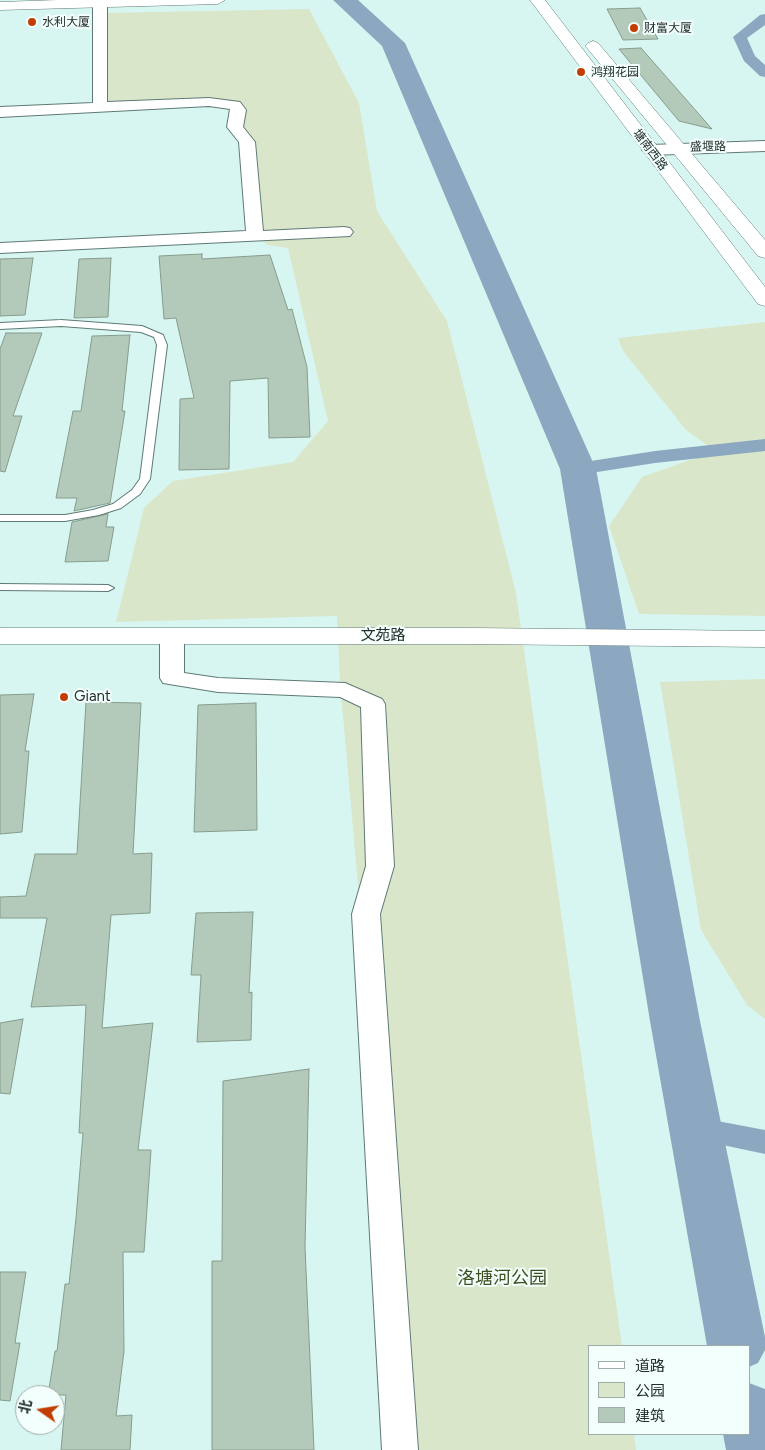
<!DOCTYPE html>
<meta charset="utf-8">
<style>
body{margin:0}
#map{position:relative;width:765px;height:1450px;overflow:hidden;background:#d8f6f1;font-family:Figtree,"Noto Sans SC",sans-serif}
canvas{display:block}
.legend{position:absolute;left:588px;top:1345px;width:162px;height:90px;box-sizing:border-box;background:#f3fffd;border:1px solid #a0acaa;margin:0;padding:6px 9px;list-style:none;font-size:15px;color:#242f2e}
.legend li{display:flex;align-items:center;gap:10px;height:25px}
.legend b{width:25px;border:1px solid #a0acaa}
.north{position:absolute;left:15px;top:1385px;width:50px;height:50px;box-sizing:border-box;background:#f3fffd;border:1px solid #a0acaa;border-radius:50%;rotate:283deg;font-size:14px;font-weight:700;line-height:20px;text-align:center;color:#242f2e}
.north::after{content:'';display:block;margin:auto;width:18px;height:22px;background:#c33d00;clip-path:polygon(50% 0,100% 100%,50% 72%,0 100%)}
</style>
<div id="map">
<canvas width="765" height="1450"></canvas>
<ul class="legend">
<li><b style="height:6px;background:#fff"></b>道路</li>
<li><b style="height:14px;background:#dae6ca"></b>公园</li>
<li><b style="height:14px;background:#b3caba"></b>建筑</li>
</ul>
<div class="north">北</div>
</div>
<script>
const context = document.querySelector('canvas').getContext('2d');
context.lineJoin = 'round';
function fillPath(path, color) { context.fillStyle = color; context.fill(path, 'evenodd'); }
const poly = rows => new Path2D(rows.map(r => 'M' + r).join(''));
function trace(path, color, width, dash) { context.strokeStyle = color; context.lineWidth = width; context.lineCap = dash ? 'butt' : 'round'; context.setLineDash(dash || []); context.stroke(path); }
function drawText(font, color, halo, rows, align = 'center') {
  context.font = font + ' Figtree,"Noto Sans SC",sans-serif'; context.lineWidth = 4; context.setLineDash([]); context.textBaseline = 'middle'; context.strokeStyle = halo; context.fillStyle = color; for (const [text, x, y, turn = 0] of rows) {
    context.save(); context.translate(x, y); context.rotate((+turn || 0) * Math.PI / 180); context.textAlign = isNaN(turn) ? turn : align; if (halo) context.strokeText(text, 0, 0); context.fillText(text, 0, 0); context.restore();
  }
}
const green = poly([
 [309,9,359,103,377,211,447,321,516,593,622,1346,589,1346,589,1434,634,1434,636,1450,408,1450,340,682,337,616,116,622,144,508,173,481,293,462,328,421,288,248,268,245,255,236,235,105,100,106,100,13],
 [765,322,765,616,639,614,609,526,642,477,715,451,686,430,623,351,618,338],
 [765,679,765,1019,747,1005,701,930,660,682]
]);
const canal = poly([
 [765,14,765,25,747,38,755,56,765,65,765,77,760,76,744,61,733,37,760,15,765,14],
 [765,439,765,451,655,463,578,475,571,473,568,469,571,465,578,463,655,451,765,439],
 [696,1117,765,1130,765,1154,685,1137,680,1129,685,1121,696,1117]
]);
const river = poly([
 [333,0,358,0,405,43,596,469,700,1021,765,1337,765,1350,758,1363,749,1367,749,1346,707,1346,650,1021,560,469,382,46,333,0],
 [749,1383,765,1389,765,1450,726,1450,723,1434,749,1434,749,1383]
]);
const building = poly([
 [640,8,658,39,623,40,607,9,640,8],
 [641,48,712,129,679,121,619,49,641,48],
 [202,254,202,259,270,255,288,310,292,309,307,367,310,437,269,438,268,378,230,381,229,469,179,470,180,399,194,398,176,318,164,319,159,256,202,254],
 [33,258,25,315,0,316,0,259,33,258],
 [111,258,108,317,74,318,79,259,111,258],
 [6,333,42,333,13,416,22,416,5,472,0,471,0,349,6,333],
 [130,335,122,411,125,411,110,503,74,511,77,498,56,498,73,411,81,411,92,336,130,335],
 [108,514,106,527,114,527,108,561,65,562,72,522,108,514],
 [34,694,25,751,29,751,22,832,0,834,0,695,34,694],
 [86,702,141,703,133,854,152,853,150,913,111,915,102,1028,153,1023,138,1150,151,1150,144,1252,123,1252,124,1351,116,1416,132,1415,130,1450,61,1450,66,1395,48,1395,55,1351,57,1351,65,1284,69,1284,76,1218,83,1133,79,1133,86,1005,31,1007,47,918,0,918,0,897,26,896,35,854,77,854,86,702],
 [256,703,257,830,194,832,198,705,256,703],
 [253,912,249,993,252,992,251,1040,197,1042,201,975,191,975,196,913,253,912],
 [23,1019,10,1094,0,1093,0,1023,23,1019],
 [309,1069,305,1247,314,1450,212,1450,212,1261,222,1261,223,1081,309,1069],
 [0,1272,26,1272,15,1343,20,1343,10,1401,0,1400,0,1272]
]);
const service = poly([
 [61,320,142,326,163,335,167,345,150,479,140,494,121,508,99,515,65,521,0,521,0,515,65,515,93,510,113,504,132,490,140,479,157,345,154,337,141,332,61,326,0,329,0,323,61,320],
 [0,584,108,585,114,588,108,591,0,590,0,584]
]);
const minor = poly([
 [95,0,104,0,107,3,107,102,209,98,240,102,246,110,243,127,255,142,263,231,344,227,350,228,353,232,350,236,0,253,0,243,246,231,239,142,227,127,230,109,209,106,0,117,0,107,93,103,93,3,95,0],
 [765,141,765,151,650,155,642,150,650,145,765,141],
 [172,630,180,632,184,637,184,673,218,678,345,683,382,699,385,704,394,866,380,914,418,1450,382,1450,352,914,366,866,361,707,340,697,218,692,163,683,160,678,160,637,164,632,172,630]
]);
const secondary = poly([
 [530,0,545,0,765,287,765,306,758,304,530,0],
 [593,41,598,43,765,240,765,258,758,256,588,49,585,46,588,43,593,41],
 [0,628,471,628,765,631,765,647,471,644,0,644,0,628]
]);
const primary = poly([
 [58,0,225,0,218,4,0,10,0,2,58,0]
]);
const markers = [
 [32,22,5,"#c33d00"],
 [634,28,5,"#c33d00"],
 [581,72,5,"#c33d00"],
 [64,697,5,"#c33d00"]
];
const farPoinames = [
 ["水利大厦",42,22],
 ["财富大厦",644,28],
 ["鸿翔花园",591,72]
];
const farStreetnames = [
 ["盛堰路",708,147,-1],
 ["塘南西路",650,150,53]
];
const streetNames = [
 ["文苑路",383,636]
];
const poiNames = [
 ["Giant",74,697]
];
const nearParknames = [
 ["洛塘河公园",502,1279]
];
fillPath(green, '#dae6ca');
fillPath(canal, '#8ca8c0');
fillPath(river, '#8ca8c0');
fillPath(building, '#b3caba');
trace(building, '#869c8d', 1);
trace(service, '#5f7a76', 2);
trace(minor, '#5f7a76', 2);
trace(secondary, '#5f7a76', 1);
trace(primary, '#5f7a76', 1);
fillPath(service, '#fff');
fillPath(minor, '#fff');
fillPath(secondary, '#fff');
fillPath(primary, '#fff');
for (const [x, y, r, color] of markers) { const dot = new Path2D(); dot.arc(x, y, r, 0, 2 * Math.PI); context.fillStyle = color; context.fill(dot); trace(dot, '#f3fffd', 2); }
drawText('12px', '#242f2e', '#f3fffd', farPoinames, 'left');
drawText('12px', '#242f2e', '#f3fffd', farStreetnames);
drawText('15px', '#242f2e', '#f3fffd', streetNames);
drawText('15px', '#242f2e', '#f3fffd', poiNames, 'left');
drawText('18px', '#3e501f', '#f3fffd', nearParknames);
</script>
